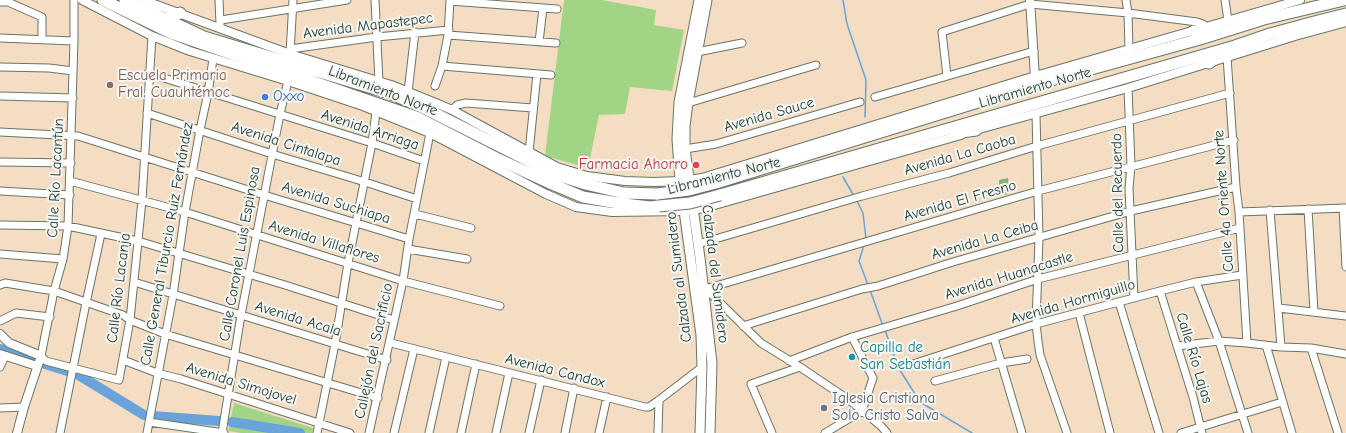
<!DOCTYPE html>
<meta charset="utf-8">
<style>
body{margin:0}
canvas{display:block;background:#f4ddc2}
</style>
<canvas width="1346" height="433"></canvas>
<script>
const context = document.querySelector('canvas').getContext('2d');
context.lineJoin = 'round';
function fillPath(path, color) { context.fillStyle = color; context.fill(path, 'evenodd'); }
const poly = rows => new Path2D(rows.map(r => 'M' + r).join(''));
function trace(path, color, width, dash) { context.strokeStyle = color; context.lineWidth = width; context.lineCap = dash ? 'butt' : 'round'; context.setLineDash(dash || []); context.stroke(path); }
function drawText(font, color, halo, rows, align = 'center') {
  context.font = font + ' "Comic Neue",sans-serif'; context.lineWidth = 4; context.setLineDash([]); context.textBaseline = 'middle'; context.strokeStyle = halo; context.fillStyle = color; for (const [text, x, y, turn = 0] of rows) {
    context.save(); context.translate(x, y); context.rotate((+turn || 0) * Math.PI / 180); context.textAlign = isNaN(turn) ? turn : align; if (halo) context.strokeText(text, 0, 0); context.fillText(text, 0, 0); context.restore();
  }
}
const green = poly([
 [564,0,602,0,656,10,654,25,684,30,672,91,630,87,625,114,599,115,588,168,545,156],
 [234,403,313,428,312,433,241,433,228,431]
]);
const forest = poly([
 [1008,178,1009,194,1002,195,1002,186,999,186,999,180]
]);
const stream = poly([
 [843,0,847,24,866,80,865,117],
 [843,177,854,196],
 [857,201,863,213,866,239],
 [864,245,859,261,868,285],
 [870,290,883,326],
 [885,330,898,367,920,402,972,433]
]);
const river = poly([
 [0,349,38,361],
 [45,364,77,374,144,415],
 [152,416,219,421],
 [232,422,300,433]
]);
const minor = poly([
 [74,0,74,41,68,226,63,259,54,291,41,356,46,361,119,380,130,320,138,241,142,200,152,36],
 [219,0,220,24],
 [375,0,379,82],
 [1126,0,1128,13,1129,50],
 [1225,0,1228,21],
 [450,1,557,9],
 [0,2,8,2,42,17,42,39],
 [221,20,347,0],
 [448,35,556,43],
 [0,38,74,41],
 [539,42,543,8],
 [290,49,377,37,449,30],
 [697,52,742,43],
 [290,54,293,0],
 [1227,57,1236,187,1239,212,1247,343],
 [442,66,551,75],
 [0,67,49,68,73,71],
 [148,73,372,143,424,161],
 [947,76,942,32,1030,4,1128,13,1197,22,1203,24,1206,27],
 [435,86,442,66,448,35,450,0],
 [1128,88,1131,166,1129,188,1134,298],
 [408,92,415,32],
 [0,96,73,98],
 [875,97,1034,51],
 [688,103,816,65],
 [452,110,457,105,466,103,533,108],
 [147,113,272,154,365,182,417,199],
 [1036,114,1039,238,1036,324,1038,341,1040,355,1067,433],
 [0,132,78,136,264,195,409,239],
 [685,149,716,144,860,102],
 [529,152,537,74],
 [0,162,71,163],
 [70,181,185,212,403,281,500,306],
 [0,191,70,195],
 [1343,208,1346,267],
 [1308,209,1314,312],
 [1270,210,1281,347],
 [1239,212,1346,208],
 [415,214,471,228],
 [0,225,68,226,138,241,285,285,394,320],
 [698,244,862,196,949,173,1037,146,1230,93],
 [408,249,467,259],
 [0,254,63,259],
 [134,282,387,360],
 [1196,282,1219,341,1248,433],
 [0,285,5,283,54,291,123,315,130,320,165,334,378,398],
 [699,287,703,286,709,288,1038,191,1234,140],
 [704,287,761,343,800,367,849,400,881,426,887,433],
 [1160,291,1193,397,1202,433],
 [1119,302,1159,433],
 [1279,308,1346,316],
 [1079,313,1110,433],
 [0,321,16,313,50,317],
 [743,326,862,289,878,286,953,262,1131,211,1236,187],
 [994,338,1022,433],
 [391,343,645,407,649,407,659,400,702,367],
 [1266,345,1292,433],
 [1177,346,1219,341,1247,343,1281,347,1311,348,1346,354],
 [1311,348,1338,433],
 [123,360,157,373,181,379,350,433],
 [789,361,852,337,957,306,1038,279,1240,228],
 [913,364,1036,324,1160,291,1196,282,1242,275],
 [0,367,5,356],
 [935,381,1001,363,1027,359],
 [0,408,24,407],
 [149,422,224,433],
 [60,433,86,303,101,234],
 [147,433,173,295,185,212,200,130,208,93,213,59],
 [222,433,241,315,280,114,288,81],
 [317,433,335,344,348,263,372,143,376,112],
 [369,433,403,281,409,239,430,133],
 [394,433,414,349],
 [429,433,446,357],
 [461,433,476,364],
 [496,433,509,373],
 [529,433,541,380],
 [565,433,574,388],
 [599,433,607,397],
 [658,433,659,400],
 [772,433,751,384,800,367],
 [825,433,862,411,873,378,852,337],
 [1181,433,1282,402]
]);
const tertiary = poly([
 [82,0,152,36,190,51,288,81,363,106,430,133,546,194,576,207,612,212,685,211,704,208,961,135],
 [143,0,290,54,391,85,438,104,452,110,557,167,587,176,625,181,654,182,680,181,702,178,1032,77,1300,0],
 [1030,0,1035,77],
 [972,131,1128,88,1295,36,1346,22],
 [0,334,9,343,41,356,24,407,17,433],
 [0,354,37,366]
]);
const secondary = poly([
 [699,0,679,102,677,139,680,181,701,335,702,367,700,433],
 [707,0,688,103,685,126,685,149,700,258,712,363,710,433]
]);
const trunk = poly([
 [103,0,171,33,416,117,496,158,552,184,583,197,624,204,650,207,659,206],
 [125,0,204,37,389,93,422,107,555,174,585,184,624,193,657,194],
 [166,19,180,13],
 [1194,31,1216,30],
 [1209,63,1224,52],
 [955,133,976,130],
 [716,183,1033,85,1200,39,1264,19,1344,0],
 [720,195,1235,46,1270,34,1318,21,1346,14]
]);
const trunkBridge = poly([
 [657,194,689,190,716,183],
 [659,206,690,203,720,195]
]);
const markers = [
 [110,85,4,"#8d6e63"],
 [265,97,4,"#3f7fe0"],
 [696,165,4,"#e0444e"],
 [852,357,4,"#0f9aa8"],
 [824,408,4,"#6b7280"]
];
const streetNames = [
 ["Avenida Mapastepec",368,26,-7],
 ["Libramiento Norte",1035,88,-16],
 ["Libramiento Norte",383,91,21],
 ["Avenida Sauce",769,115,-16],
 ["Avenida Arriaga",370,130,18],
 ["Avenida Cintalapa",286,144,18],
 ["Avenida La Caoba",960,155,-16],
 ["Libramiento Norte",724,176,-14],
 ["Calle Río Lacantún",56,178,-87],
 ["Calle del Recuerdo",1118,193,-91],
 ["Avenida El Fresno",960,201,-16],
 ["Calle 4a Oriente Norte",1224,201,-94],
 ["Avenida Suchiapa",336,203,17],
 ["Avenida La Ceiba",985,240,-16],
 ["Avenida Villaflores",324,242,17],
 ["Calle General Tiburcio Ruiz Fernández",167,244,-80],
 ["Calle Coronel Luis Espinosa",240,254,-80],
 ["Calzada del Sumidero",715,274,83],
 ["Avenida Huanacastle",1009,276,-17],
 ["Calzada al Sumidero",679,277,-97],
 ["Calle Río Lacanja",119,288,-83],
 ["Avenida Hormiguillo",1073,302,-16],
 ["Avenida Acala",298,319,17],
 ["Callejón del Sacrificio",374,351,-78],
 ["Calle Río Lajas",1194,358,73],
 ["Avenida Candox",555,371,14],
 ["Avenida Simojovel",241,384,17]
];
const educationNames = [
 ["Escuela Primaria",118,76],
 ["Fral. Cuauhtémoc",118,93]
];
const shopNames = [
 ["Oxxo",273,97]
];
const healthNames = [
 ["Farmacia Ahorro",688,165]
];
const cultureNames = [
 ["Capilla de",860,348],
 ["San Sebastián",860,365]
];
const worshipNames = [
 ["Iglesia Cristiana",832,399],
 ["Solo Cristo Salva",832,416]
];
fillPath(green, '#a1d585');
fillPath(forest, '#80b672');
trace(stream, '#6aa3d9', 1.5);
trace(river, '#6aa3d9', 10);
trace(minor, '#6a7566', 9);
trace(tertiary, '#6a7566', 10);
trace(secondary, '#6a7566', 11);
trace(trunk, '#6a7566', 13);
trace(minor, '#fff', 7);
trace(tertiary, '#fff', 8);
trace(secondary, '#fff', 9);
trace(trunk, '#fff', 11);
trace(trunkBridge, '#6a7566', 13, []);
trace(trunkBridge, '#fff', 11);
for (const [x, y, r, color] of markers) { const dot = new Path2D(); dot.arc(x, y, r, 0, 2 * Math.PI); context.fillStyle = color; context.fill(dot); trace(dot, '#f6f6f2', 1.5); }
drawText('15px', '#1f3d34', '#f6f6f2', streetNames);
drawText('15px', '#785e54', '#f6f6f2', educationNames, 'left');
drawText('15px', '#366cbe', '#f6f6f2', shopNames, 'left');
drawText('15px', '#be3a42', '#f6f6f2', healthNames, 'right');
drawText('15px', '#0d838f', '#f6f6f2', cultureNames, 'left');
drawText('15px', '#5b616d', '#f6f6f2', worshipNames, 'left');
</script>
